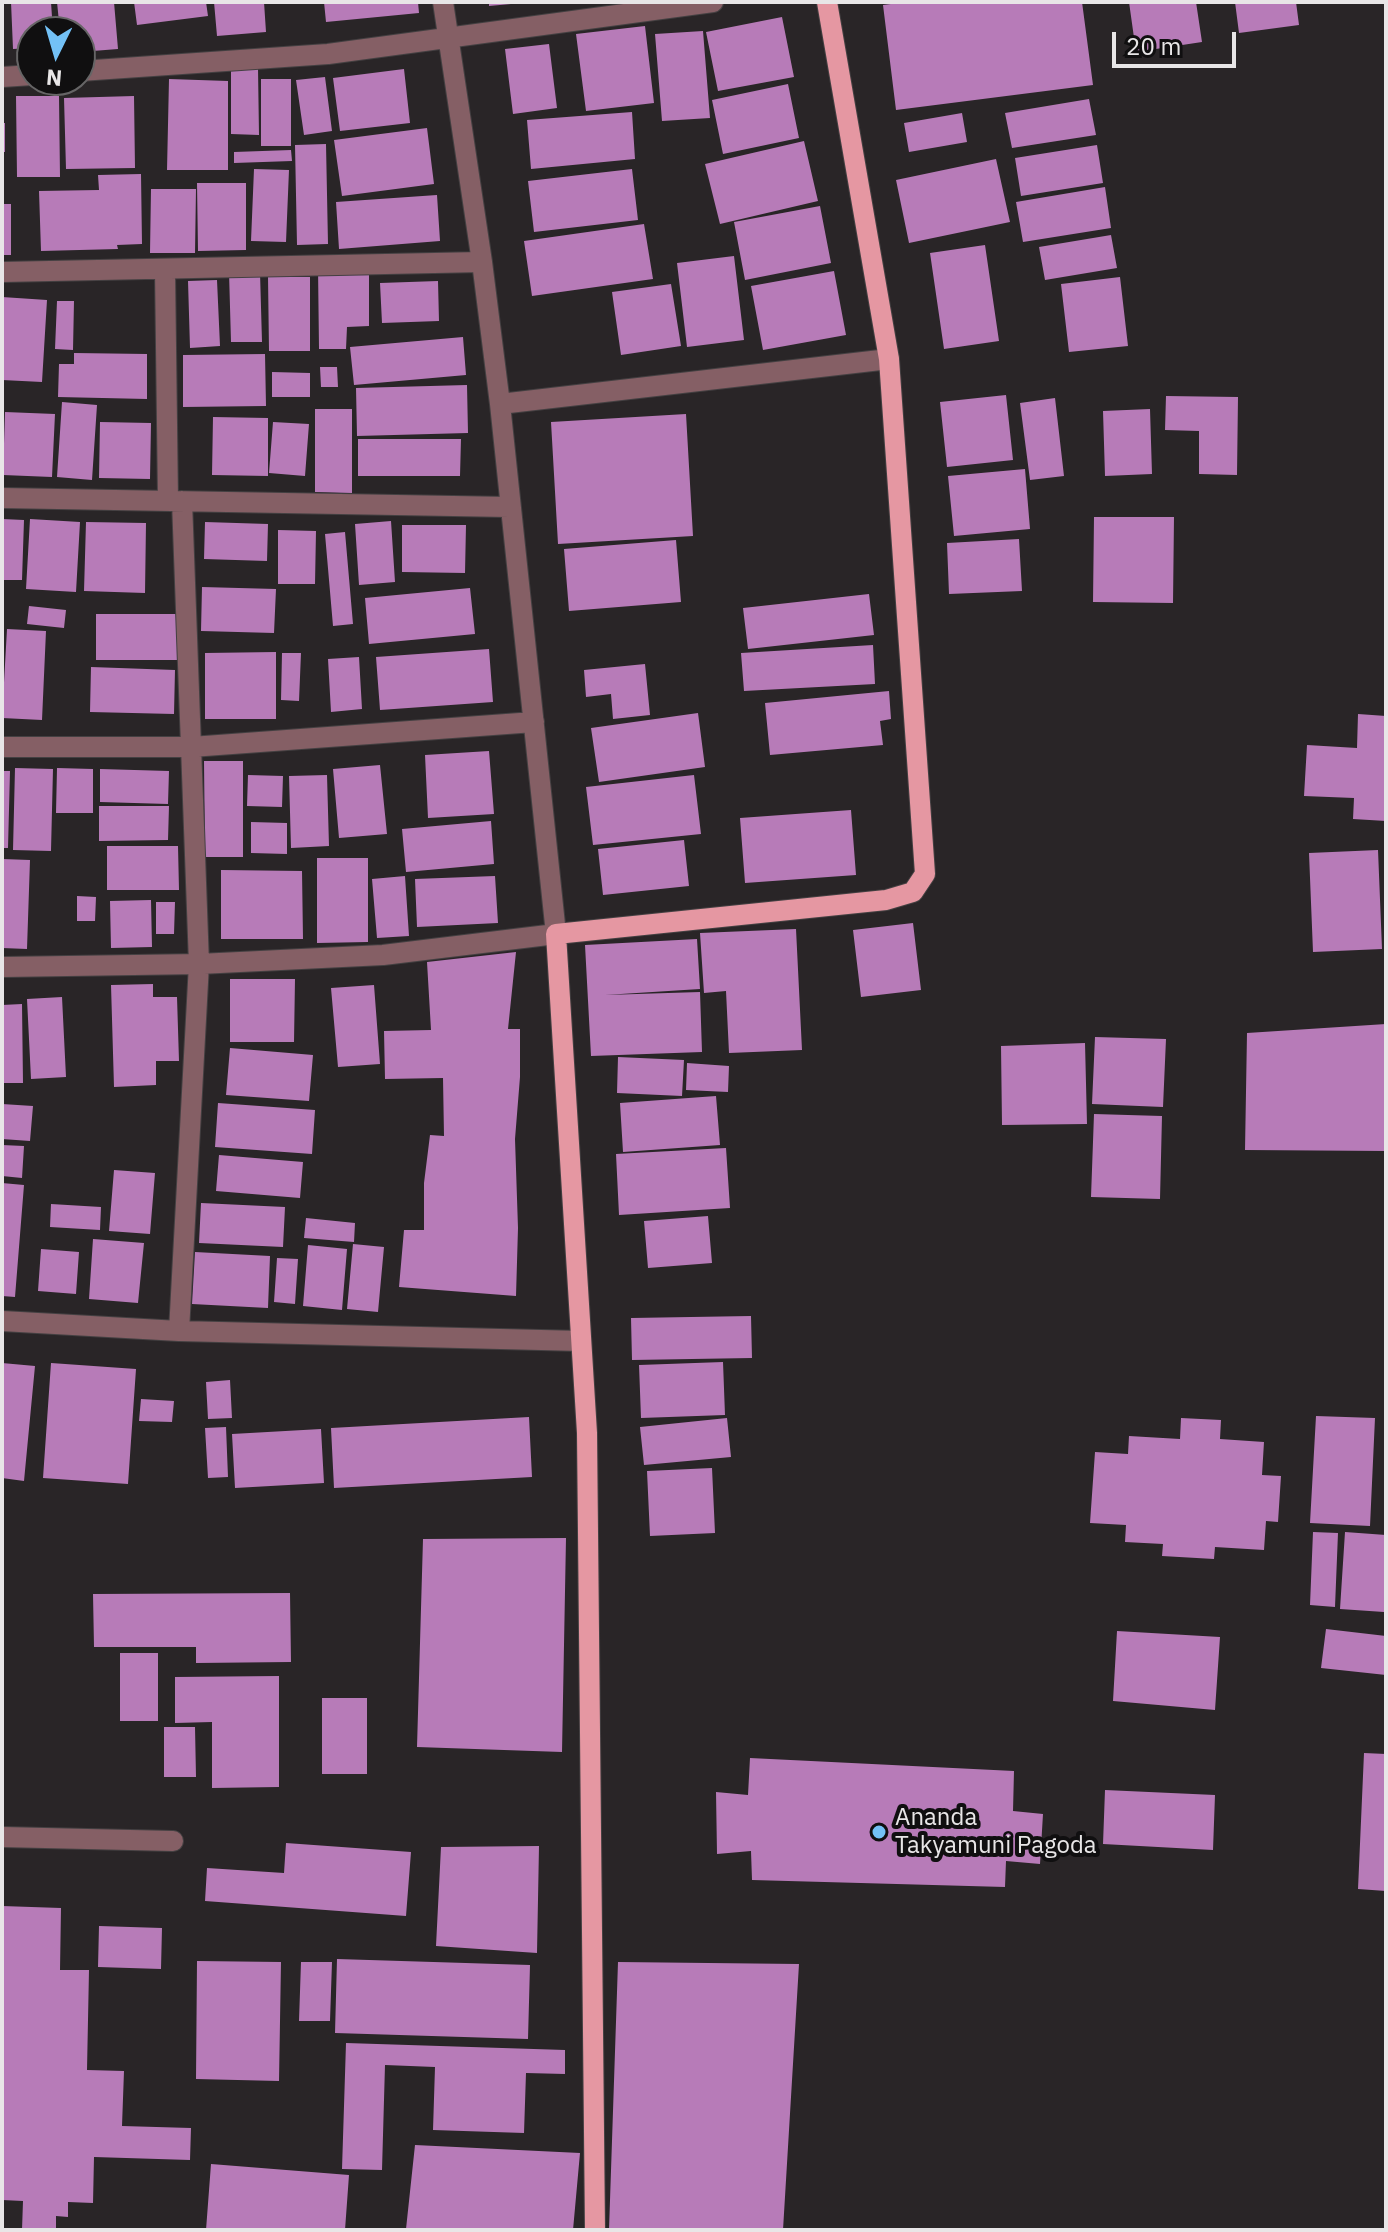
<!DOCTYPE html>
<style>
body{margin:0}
#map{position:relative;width:1388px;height:2232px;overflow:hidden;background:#292527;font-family:"IBM Plex Sans",sans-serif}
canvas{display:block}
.frame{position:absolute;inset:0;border:4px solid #e8e6e7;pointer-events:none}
.north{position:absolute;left:16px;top:16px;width:80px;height:80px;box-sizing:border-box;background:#100f10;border:2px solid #666566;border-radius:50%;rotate:185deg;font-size:22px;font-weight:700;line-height:32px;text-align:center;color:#e8e6e7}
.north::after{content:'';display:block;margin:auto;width:28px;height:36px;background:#73c1f6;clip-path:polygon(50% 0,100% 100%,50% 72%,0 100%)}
.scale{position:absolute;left:1112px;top:32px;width:124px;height:36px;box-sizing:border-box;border:4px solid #e8e6e7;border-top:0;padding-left:10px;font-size:24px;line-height:28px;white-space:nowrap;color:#e8e6e7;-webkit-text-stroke:6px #100f10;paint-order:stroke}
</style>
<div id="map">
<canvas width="1388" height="2232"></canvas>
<div class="frame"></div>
<div class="north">N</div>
<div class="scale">20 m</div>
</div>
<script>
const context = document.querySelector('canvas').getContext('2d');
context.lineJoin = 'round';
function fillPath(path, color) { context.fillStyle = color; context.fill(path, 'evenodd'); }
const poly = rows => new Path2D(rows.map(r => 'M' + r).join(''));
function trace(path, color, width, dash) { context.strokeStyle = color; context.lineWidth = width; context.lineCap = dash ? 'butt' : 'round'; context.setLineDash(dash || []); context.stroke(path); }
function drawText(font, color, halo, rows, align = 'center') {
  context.font = font + ' "IBM Plex Sans",sans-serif'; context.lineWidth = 8; context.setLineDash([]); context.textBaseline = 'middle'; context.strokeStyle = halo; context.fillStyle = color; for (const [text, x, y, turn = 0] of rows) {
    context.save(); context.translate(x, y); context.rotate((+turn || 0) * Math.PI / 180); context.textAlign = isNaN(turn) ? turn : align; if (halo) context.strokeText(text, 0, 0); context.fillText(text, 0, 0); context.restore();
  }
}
const building = poly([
 [11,2,51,2,53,32,32,32,32,48,13,49],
 [57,2,114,2,118,49,80,52,80,32,60,32],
 [134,2,206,2,208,16,137,25],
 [214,2,264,2,266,32,217,36],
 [324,2,418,2,419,13,326,22],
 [489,2,511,2,511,4,489,6],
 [906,2,1082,2,1093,85,896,110,883,5],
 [1129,2,1196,2,1202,42,1136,52],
 [1235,2,1296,2,1299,25,1239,33],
 [782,17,794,77,718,91,706,32],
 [645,26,654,103,586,111,576,34],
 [703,31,710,118,662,121,655,34],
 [549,44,557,108,513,114,505,49],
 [231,68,258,68,259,135,231,134],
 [404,69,410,123,340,131,333,78],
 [325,77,332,131,304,135,296,80],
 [169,79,228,81,228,170,167,170],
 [261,79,291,79,291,146,261,146],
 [788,84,799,138,723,154,712,100],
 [16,96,59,96,60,177,17,177],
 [134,96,135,168,66,169,64,98],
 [1089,99,1096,135,1012,148,1005,113],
 [632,112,635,159,531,169,527,120],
 [962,113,967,142,909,152,904,123],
 [2,123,5,123,5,152,2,152],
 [427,128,434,184,342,196,334,140],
 [804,141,818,201,720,224,705,164],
 [326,144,328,244,297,245,295,145],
 [1097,145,1103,183,1021,196,1015,158],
 [291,150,292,161,234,163,234,152],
 [996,159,1010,222,909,243,896,180],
 [254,169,289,170,286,242,251,241],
 [632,169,638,220,534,232,528,181],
 [141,174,142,244,117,245,118,249,41,251,39,191,99,190,98,175],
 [197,183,246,183,246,250,198,251],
 [1105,187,1111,228,1023,242,1016,202],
 [151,189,196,189,195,253,150,253],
 [437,195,440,241,339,249,336,202],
 [2,204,11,204,11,255,2,255],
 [820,206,831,263,745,280,734,222],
 [644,224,653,279,532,296,524,241],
 [1111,235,1117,268,1045,280,1039,247],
 [985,245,999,341,944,349,930,253],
 [734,256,744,340,687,347,677,263],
 [318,267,369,267,369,326,347,327,346,349,319,349],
 [834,271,846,335,763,350,751,286],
 [229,272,260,272,262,342,231,342],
 [268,277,310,277,310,351,269,351],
 [1120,277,1128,346,1069,352,1061,284],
 [217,280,220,346,190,348,188,281],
 [438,281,439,321,382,323,380,283],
 [671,284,681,346,621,355,612,292],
 [2,297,47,300,42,382,2,380],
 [57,301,74,301,73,350,55,349],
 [463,337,466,375,354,385,350,347],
 [74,353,147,354,147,399,58,397,59,364,74,364],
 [265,354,266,406,183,407,183,355],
 [320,367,337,367,338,387,321,387],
 [272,372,310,373,310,397,272,397],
 [467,385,468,433,357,436,356,388],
 [1006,395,1013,460,947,467,940,402],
 [1166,396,1238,397,1237,475,1199,474,1199,431,1165,430],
 [1055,398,1064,476,1030,480,1020,403],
 [62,402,97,405,92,480,57,477],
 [315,409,352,409,352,493,315,492],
 [1150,409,1152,474,1105,476,1103,411],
 [5,412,55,414,52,477,3,475],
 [686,414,693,536,558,544,551,422],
 [213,417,268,418,268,476,212,475],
 [100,422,151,423,150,479,99,478],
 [273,422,309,424,305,476,269,473],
 [358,439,461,439,460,476,358,476],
 [1025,469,1030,529,954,536,948,476],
 [1094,517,1174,517,1173,603,1093,602],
 [2,519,24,520,22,580,2,580],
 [30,519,80,522,76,592,26,589],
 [391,521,395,582,359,585,355,524],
 [86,522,146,523,145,593,84,591],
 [205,522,268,524,267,561,204,559],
 [402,525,466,525,465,573,402,572],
 [278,530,316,531,315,584,278,584],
 [345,532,353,624,333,626,325,534],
 [1019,539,1022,591,949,594,947,543],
 [676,540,681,602,569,611,564,549],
 [202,587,276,589,274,633,201,631],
 [470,588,475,634,369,644,365,598],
 [869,594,874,635,748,649,743,608],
 [29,606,66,610,64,628,27,624],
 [96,614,182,614,183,660,96,660],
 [7,629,46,631,42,720,2,718],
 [873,645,875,684,744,691,741,653],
 [489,649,493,702,380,710,376,657],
 [276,652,276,719,205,719,205,653],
 [282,653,301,653,299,701,281,700],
 [359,657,362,709,331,712,328,659],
 [645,664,650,715,613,719,611,694,586,697,584,670],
 [91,667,175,670,174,714,90,712],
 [889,691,891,719,880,721,883,745,770,755,765,703],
 [698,713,705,767,599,782,591,728],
 [1358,714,1386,716,1386,821,1353,819,1354,798,1304,796,1307,745,1357,748],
 [489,751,494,814,428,818,425,755],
 [204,761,243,761,243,857,205,857],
 [380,765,387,834,339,838,333,769],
 [15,768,53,769,51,851,13,850],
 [57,768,93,769,93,813,56,813],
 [100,769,169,771,168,804,100,802],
 [2,771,10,771,8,848,2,848],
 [248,775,283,776,282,807,247,806],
 [327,775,329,846,291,848,289,776],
 [694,775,701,834,593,845,586,787],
 [99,806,169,806,168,840,99,841],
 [851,810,856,875,745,883,740,818],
 [491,821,494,864,406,872,402,829],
 [251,822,287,823,287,854,251,853],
 [684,840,689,886,603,895,598,849],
 [107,846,178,846,179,890,107,890],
 [1378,850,1382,949,1313,952,1309,853],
 [317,858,368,858,368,942,317,943],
 [2,859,30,860,27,949,2,948],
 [221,870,302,871,303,939,221,939],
 [405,876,409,936,377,938,372,879],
 [495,876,498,923,417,927,415,879],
 [77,896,96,897,95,921,77,921],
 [151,900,152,947,111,948,110,901],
 [156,902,175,902,174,934,156,934],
 [913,923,921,990,861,997,853,930],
 [796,929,802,1050,729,1053,726,991,704,993,700,933],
 [697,939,700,989,605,995,700,992,702,1052,591,1056,585,945],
 [516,952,508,1029,520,1029,520,1077,515,1139,518,1228,516,1296,399,1287,404,1230,424,1230,424,1183,430,1135,444,1136,443,1078,385,1079,384,1031,431,1030,427,962],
 [230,979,295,979,294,1042,230,1042],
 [153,984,153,997,177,997,179,1061,156,1061,156,1085,114,1087,111,985],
 [374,985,380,1064,338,1067,331,988],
 [62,997,66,1077,31,1079,27,999],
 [22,1004,23,1083,2,1083,2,1005],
 [1386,1024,1386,1151,1245,1150,1247,1033],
 [1095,1037,1166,1039,1163,1107,1092,1104],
 [1085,1043,1087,1124,1002,1125,1001,1046],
 [230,1048,313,1055,309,1101,226,1095],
 [618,1057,684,1060,682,1096,617,1093],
 [687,1063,729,1066,728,1092,686,1090],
 [716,1096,720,1145,623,1152,620,1103],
 [218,1103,315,1110,312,1154,215,1147],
 [2,1104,33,1106,30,1141,2,1139],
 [1094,1114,1162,1116,1160,1199,1091,1197],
 [2,1145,24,1146,22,1178,2,1176],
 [726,1148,730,1208,619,1215,616,1154],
 [219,1155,303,1162,300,1198,216,1191],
 [114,1170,155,1173,150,1234,109,1231],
 [2,1183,24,1185,15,1297,2,1296],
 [201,1203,285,1207,283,1247,199,1243],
 [51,1204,101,1207,100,1230,50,1227],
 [708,1216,712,1263,648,1268,644,1221],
 [306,1218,355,1223,354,1242,304,1238],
 [93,1239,144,1243,138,1303,89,1299],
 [353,1244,384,1247,378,1312,347,1309],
 [308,1245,347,1249,342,1310,303,1306],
 [41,1249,79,1252,76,1294,38,1291],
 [195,1252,270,1256,268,1308,192,1304],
 [277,1258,298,1259,295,1304,274,1302],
 [751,1316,752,1358,632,1360,631,1318],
 [723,1362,725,1415,641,1418,639,1365],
 [2,1363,35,1366,24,1481,2,1478],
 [51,1363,136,1369,128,1484,43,1478],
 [230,1380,232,1418,208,1419,206,1382],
 [141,1399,174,1401,172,1422,139,1421],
 [1316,1416,1375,1418,1370,1526,1310,1523],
 [529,1417,532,1477,334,1488,331,1428],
 [727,1418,731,1457,644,1465,640,1427],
 [1181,1418,1221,1420,1220,1439,1264,1442,1262,1475,1281,1476,1278,1522,1266,1521,1264,1550,1215,1547,1214,1559,1162,1556,1163,1544,1125,1542,1126,1525,1090,1523,1095,1452,1128,1454,1129,1436,1180,1439],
 [226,1427,228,1477,208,1478,205,1428],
 [321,1429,324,1483,235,1488,232,1434],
 [712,1468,715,1533,650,1536,647,1471],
 [1313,1532,1338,1533,1335,1607,1310,1605],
 [1345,1532,1386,1535,1384,1612,1340,1609],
 [566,1538,562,1752,417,1747,423,1539],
 [290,1593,291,1662,196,1663,196,1647,94,1647,93,1594],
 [1326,1629,1386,1636,1386,1675,1321,1668],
 [1117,1631,1220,1637,1215,1710,1113,1701],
 [120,1653,158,1653,158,1721,120,1721],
 [279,1676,279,1787,212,1788,212,1722,175,1723,175,1677],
 [322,1698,367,1698,367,1774,322,1774],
 [164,1727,195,1727,196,1777,164,1777],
 [1364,1753,1386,1754,1386,1891,1358,1889],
 [750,1758,1014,1771,1013,1811,1043,1814,1040,1864,1006,1861,1005,1887,752,1880,751,1851,717,1854,716,1792,748,1795],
 [1105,1790,1215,1795,1213,1850,1103,1844],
 [286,1843,411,1852,406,1916,205,1901,207,1868,284,1873],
 [539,1846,537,1953,436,1946,441,1847],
 [2,1906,61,1908,60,1970,89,1970,87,2070,124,2071,122,2126,191,2128,190,2160,94,2157,93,2203,68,2202,68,2217,56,2216,56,2230,22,2230,23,2201,2,2200],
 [99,1926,162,1928,161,1969,98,1967],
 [337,1959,530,1965,528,2039,335,2033],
 [197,1961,281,1962,279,2081,196,2079],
 [301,1962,332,1962,330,2021,299,2021],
 [618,1962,799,1964,783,2230,609,2230],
 [346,2043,565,2050,565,2074,526,2073,524,2133,433,2130,435,2067,385,2065,382,2170,342,2169],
 [415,2145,580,2153,573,2230,406,2229],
 [211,2164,349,2175,345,2230,206,2230]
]);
const minor = poly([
 [80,71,328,54,713,2],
 [2,77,32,75],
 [165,270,168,501],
 [2,272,482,262],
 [500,404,889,359],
 [2,498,509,507],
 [2,747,191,747,534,722],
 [2,967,199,964,383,955,556,934,500,404,482,262,443,2],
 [2,1321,179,1331,581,1341],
 [179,1331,199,964,182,501],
 [2,1837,173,1841]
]);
const major = poly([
 [595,2230,587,1433,556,934,886,900,913,892,925,874,889,359,827,2]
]);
const markers = [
 [879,1832,8,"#73c1f6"]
];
const poiNames = [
 ["Ananda",895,1818],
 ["Takyamuni Pagoda",895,1846]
];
fillPath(building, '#b77bb8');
trace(minor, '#444042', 22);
trace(major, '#444042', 22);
trace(minor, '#855f65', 20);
trace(major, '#e597a2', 20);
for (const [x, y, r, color] of markers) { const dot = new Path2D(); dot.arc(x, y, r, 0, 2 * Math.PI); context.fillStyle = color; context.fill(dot); trace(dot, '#100f10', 3); }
drawText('24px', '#e8e6e7', '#100f10', poiNames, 'left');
</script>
